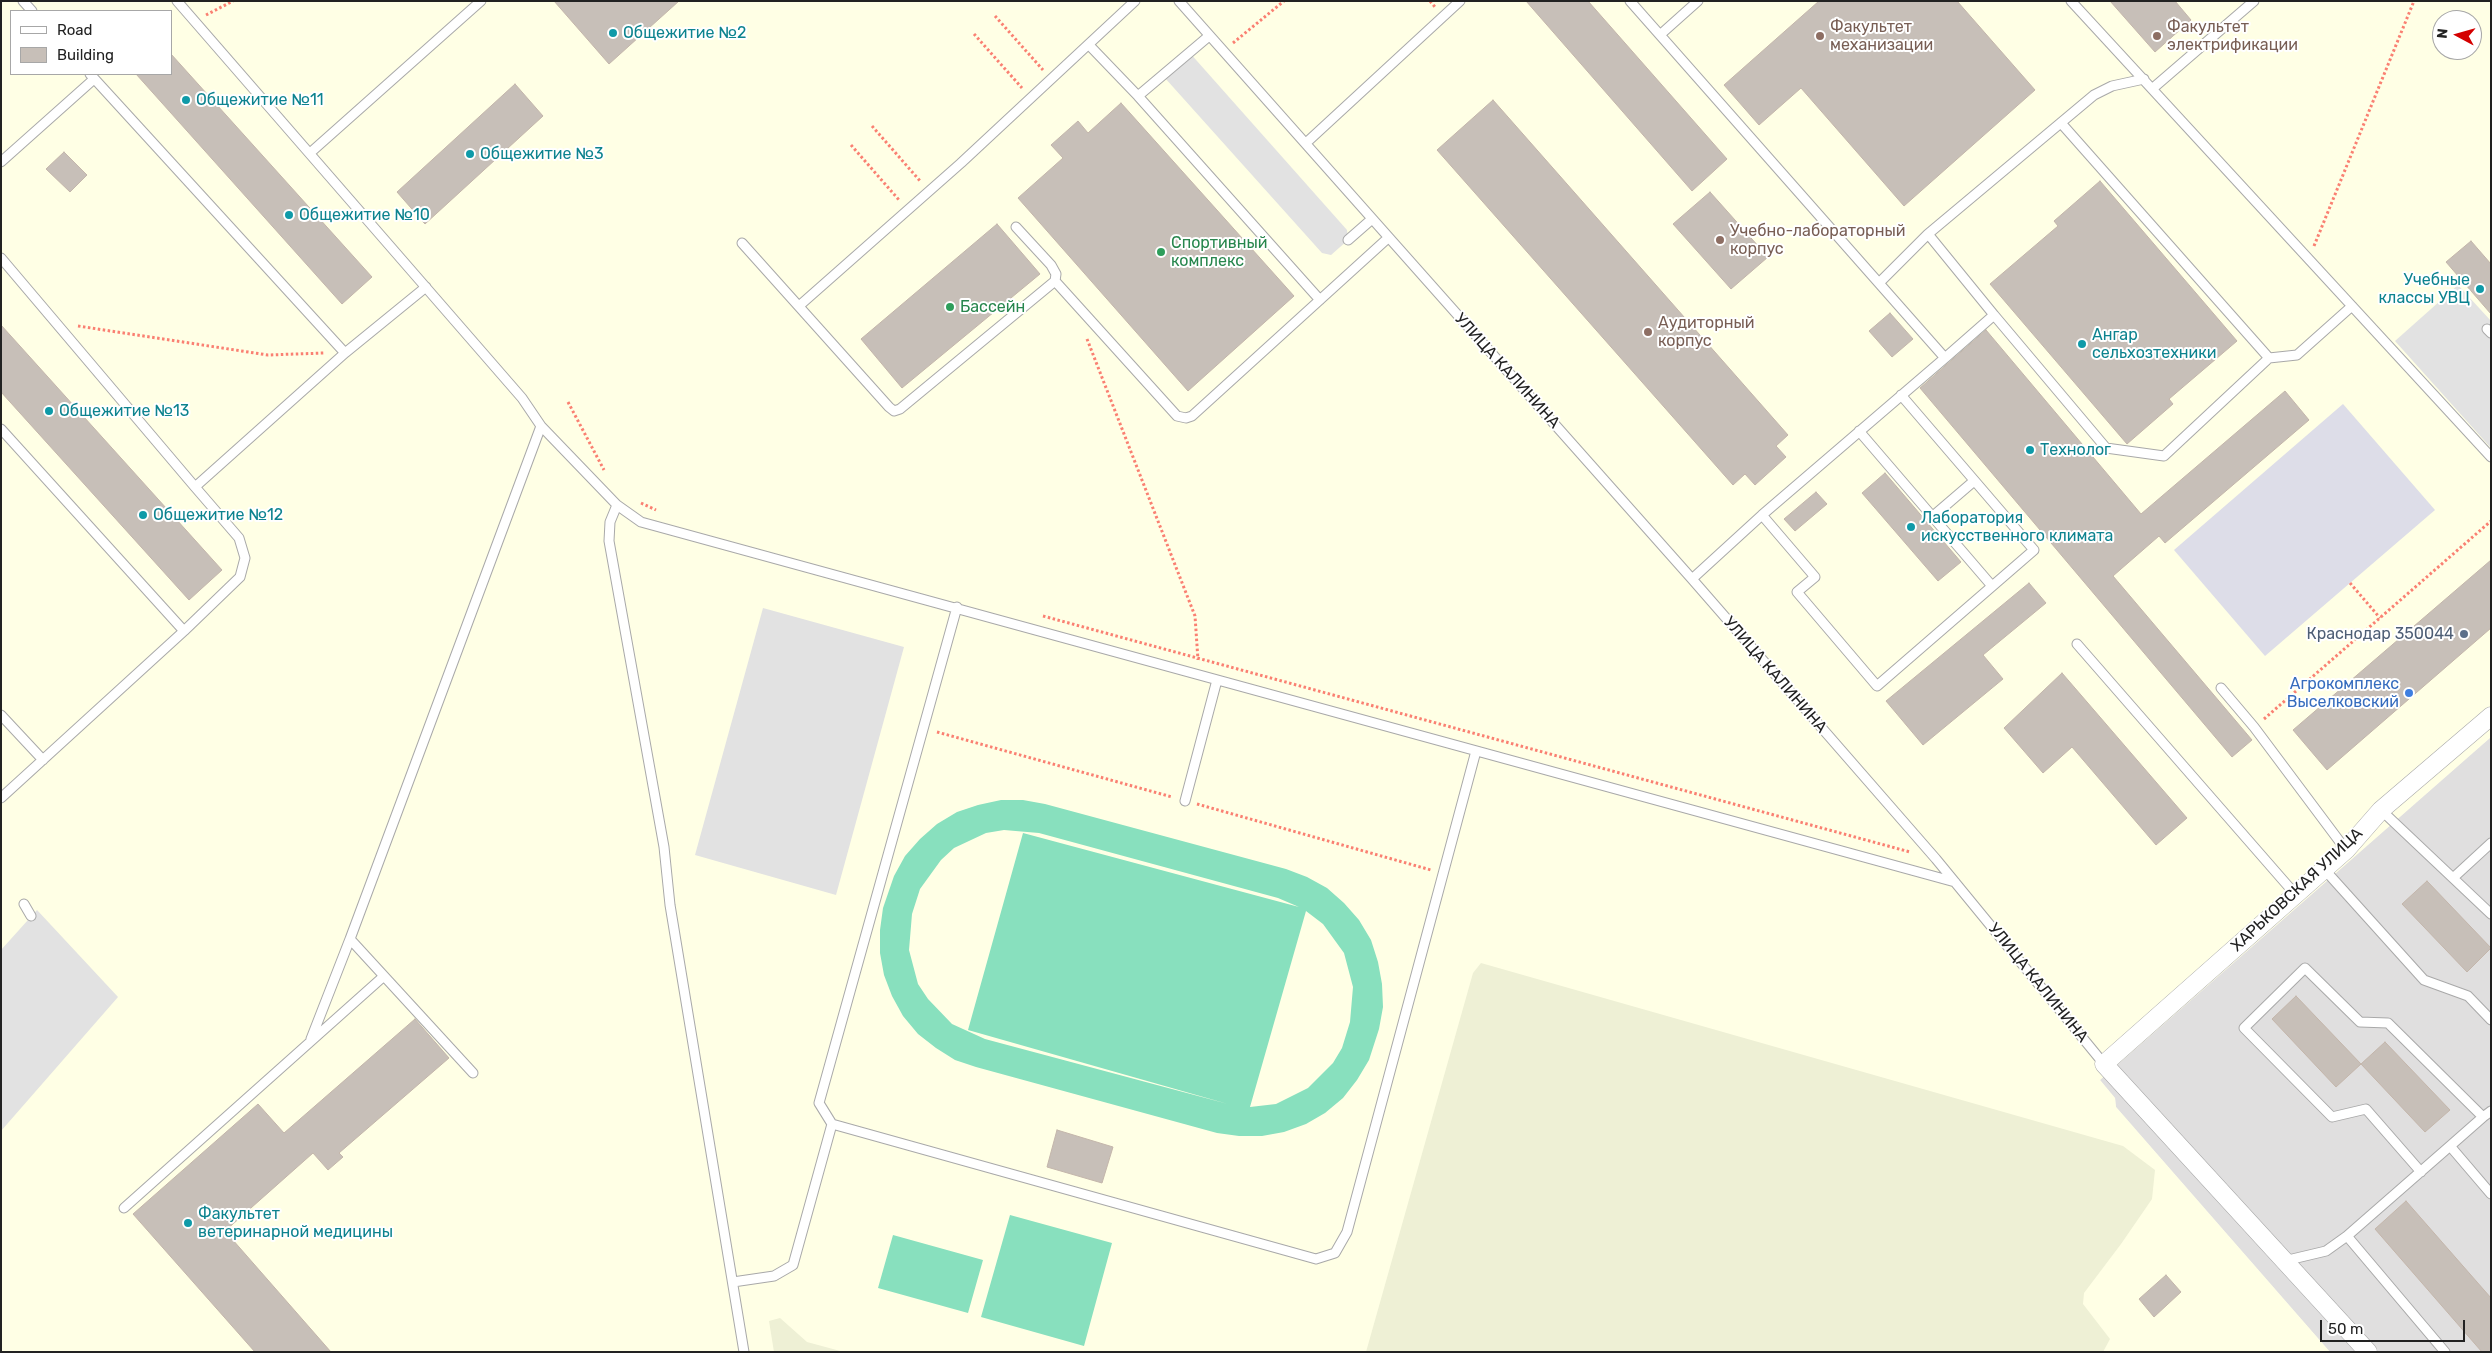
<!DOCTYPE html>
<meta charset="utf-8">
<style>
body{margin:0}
#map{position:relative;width:2492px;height:1353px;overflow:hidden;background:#f2efe9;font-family:Rubik,sans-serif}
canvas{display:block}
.frame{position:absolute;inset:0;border:2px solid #222;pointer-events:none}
.legend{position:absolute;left:10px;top:10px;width:162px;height:65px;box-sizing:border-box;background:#fff;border:1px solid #a7a7a7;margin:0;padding:6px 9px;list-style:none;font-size:15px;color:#222}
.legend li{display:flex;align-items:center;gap:10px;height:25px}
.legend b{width:25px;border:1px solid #a7a7a7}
.north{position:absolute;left:2432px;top:10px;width:50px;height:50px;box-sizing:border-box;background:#fff;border:1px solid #a7a7a7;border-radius:50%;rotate:276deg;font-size:14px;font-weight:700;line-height:20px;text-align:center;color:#222}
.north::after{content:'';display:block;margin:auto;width:18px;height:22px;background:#d40000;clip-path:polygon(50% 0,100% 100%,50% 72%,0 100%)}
.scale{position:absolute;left:2320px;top:1320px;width:145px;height:22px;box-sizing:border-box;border:2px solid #222;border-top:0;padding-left:6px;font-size:15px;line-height:18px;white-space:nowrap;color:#222;-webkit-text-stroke:4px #fff;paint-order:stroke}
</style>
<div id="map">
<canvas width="2492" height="1353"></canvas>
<div class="frame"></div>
<ul class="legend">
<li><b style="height:6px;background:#fff"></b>Road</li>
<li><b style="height:14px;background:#c7bfb8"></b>Building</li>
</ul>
<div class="north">N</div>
<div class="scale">50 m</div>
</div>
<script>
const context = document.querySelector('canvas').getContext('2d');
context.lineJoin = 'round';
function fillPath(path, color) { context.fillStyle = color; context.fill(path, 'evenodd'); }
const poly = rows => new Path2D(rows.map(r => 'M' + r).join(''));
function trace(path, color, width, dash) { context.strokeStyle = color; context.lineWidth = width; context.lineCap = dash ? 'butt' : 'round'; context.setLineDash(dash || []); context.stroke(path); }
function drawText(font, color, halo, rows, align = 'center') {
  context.font = font + ' Rubik,sans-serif'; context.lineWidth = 4; context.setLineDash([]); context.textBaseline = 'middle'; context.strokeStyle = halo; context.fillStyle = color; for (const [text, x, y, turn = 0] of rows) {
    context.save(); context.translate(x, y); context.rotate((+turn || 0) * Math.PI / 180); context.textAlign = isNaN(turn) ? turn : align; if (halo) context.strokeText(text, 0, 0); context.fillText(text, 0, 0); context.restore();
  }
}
const residential = poly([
 [2491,737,2491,1352,2330,1352,2116,1107,2115,1098,2100,1080]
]);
const education = poly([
 [1,1,2491,1,2491,737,2100,1080,2115,1098,2116,1107,2330,1352,1,1352],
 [11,11,171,11,171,74,11,74],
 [2442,20,2472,20,2472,50,2442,50]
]);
const farmland = poly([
 [1481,963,2123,1146,2155,1170,2152,1199,2121,1244,2084,1293,2083,1304,2110,1339,2103,1352,1366,1352,1473,973],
 [780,1318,807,1342,844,1352,774,1352,769,1321]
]);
const pitch = poly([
 [1001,800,1023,800,1045,804,1286,869,1307,877,1327,888,1344,903,1359,920,1371,940,1378,962,1382,984,1383,1007,1379,1029,1369,1060,1357,1080,1343,1098,1325,1113,1306,1124,1284,1132,1262,1136,1239,1136,1217,1133,976,1067,955,1060,936,1048,918,1034,903,1016,892,996,884,975,880,953,880,930,883,908,894,876,905,856,920,839,937,824,957,812,978,805],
 [1004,830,1039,833,1278,898,1299,907,1023,833,968,1030,1228,1104,985,1039,952,1024,928,999,918,984,909,950,912,914,920,889,941,860,954,848,986,833],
 [1306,911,1323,924,1344,953,1353,987,1350,1022,1342,1048,1333,1063,1308,1088,1276,1104,1250,1107],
 [1010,1215,1112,1243,1084,1346,981,1317],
 [893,1235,983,1260,968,1313,878,1288]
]);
const parking = poly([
 [1189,52,1347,230,1348,240,1331,255,1322,253,1165,78],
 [2458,285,2491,321,2491,448,2395,341],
 [763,608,904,647,836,895,695,855],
 [37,910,118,997,1,1131,1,950]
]);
const plaza = poly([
 [2343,404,2435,510,2265,656,2174,550]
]);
const building = poly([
 [554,1,679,1,609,64,554,1],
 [1526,1,1588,1,1727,159,1692,191,1526,1],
 [1819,1,1957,1,2035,90,1904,206,1801,88,1759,125,1724,85,1819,1],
 [2110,1,2175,1,2191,20,2155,52,2110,1],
 [171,54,372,277,342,304,136,74,171,74,171,54],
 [515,84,543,116,425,224,397,192,515,84],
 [1493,100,1788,435,1776,446,1786,457,1755,485,1745,474,1733,485,1437,150,1493,100],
 [1121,103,1294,296,1188,391,1018,198,1063,158,1051,145,1078,121,1088,133,1121,103],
 [64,152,87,175,70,192,46,169,64,152],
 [2100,181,2237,341,2169,399,2173,404,2127,444,1990,284,2058,226,2054,221,2100,181],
 [1710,192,1768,257,1731,289,1673,224,1710,192],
 [997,224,1040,274,902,388,861,339,997,224],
 [2471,241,2491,264,2491,314,2446,262,2471,241],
 [1890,313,1913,339,1892,357,1869,331,1890,313],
 [1,325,222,570,189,600,1,392,1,325],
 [1986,330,2141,514,2285,391,2309,420,2165,543,2159,536,2113,576,2252,740,2232,757,1920,388,1986,330],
 [1885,473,1961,562,1938,581,1862,493,1885,473],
 [1816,492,1827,504,1795,531,1784,519,1816,492],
 [2491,560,2491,628,2327,770,2293,730,2491,560],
 [2029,583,2046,603,1983,655,2003,679,1923,745,1886,701,2029,583],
 [2062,673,2187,818,2156,845,2072,747,2043,773,2004,728,2062,673],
 [2427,881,2491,948,2467,972,2402,904,2427,881],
 [2296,996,2361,1064,2336,1087,2272,1019,2296,996],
 [415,1019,449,1058,339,1153,343,1157,328,1170,313,1153,225,1231,331,1352,255,1352,133,1214,258,1104,284,1133,415,1019],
 [2385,1042,2450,1110,2425,1132,2361,1064,2385,1042],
 [1057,1130,1113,1147,1102,1183,1047,1167,1057,1130],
 [2406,1201,2491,1298,2491,1352,2482,1352,2375,1229,2406,1201],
 [2166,1275,2181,1292,2154,1317,2139,1299,2166,1275]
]);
const path = poly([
 [1430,1,1435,7],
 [206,15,233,1],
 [995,16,1043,70],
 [974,34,1022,88],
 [1233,43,1284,1],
 [872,126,921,182],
 [851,145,899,200],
 [2314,246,2414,1],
 [78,326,268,355,324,353],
 [1087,339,1195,616,1198,660],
 [568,402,604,470],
 [641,503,656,510],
 [2350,583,2380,618],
 [1043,616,1910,852],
 [2264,719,2491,521],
 [937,732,1172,797],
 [1197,804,1431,870]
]);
const service = poly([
 [23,1,32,11],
 [177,1,522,398,541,426,617,505,641,522,1955,882],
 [1179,1,1692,579,1936,859,2104,1064],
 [1630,1,1945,358,1762,515,1692,579],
 [2071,1,2491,457],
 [1661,34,1698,1],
 [1089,45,1138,96,1320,300],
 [90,74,345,353],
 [2152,89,2254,1],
 [1138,96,1209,36],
 [1306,143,1460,1],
 [310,153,481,1],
 [1,162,94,79],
 [1016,227,1051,265,1056,274,1055,281],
 [1928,234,1994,315],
 [1348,240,1372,219],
 [742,243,889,407,894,411,900,409,1055,281,1177,416,1186,418,1192,416,1388,238],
 [1,258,195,487,345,353,426,287],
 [1879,283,1928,234,2094,95,2112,86,2144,79],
 [799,306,961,163,1135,1],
 [2487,329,2491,333],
 [1945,358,1994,315,2106,448,2164,456,2269,358,2061,123],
 [2269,358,2297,355,2352,306],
 [1,429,184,631],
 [1859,431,1992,586],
 [617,505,610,522,609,541,664,847,670,905,744,1352],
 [1762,515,1815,577,1797,592,1877,686,2034,550,1901,395],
 [1932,517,1974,481],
 [957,607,819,1103,832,1124,1316,1259,1335,1253,1347,1232,1476,751],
 [2077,644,2295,894],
 [2221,688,2254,727,2346,850],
 [1,715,43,760],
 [1,798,184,631,240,577,245,558,239,538,195,487],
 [1185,801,1217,680],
 [2381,810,2491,914],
 [2324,869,2424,980,2468,996,2491,1020],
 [2453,878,2491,843],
 [24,904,31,916],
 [311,1039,350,939],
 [473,1073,350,939,541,426],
 [2483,1117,2491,1111],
 [2421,1172,2366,1109,2332,1117,2244,1028,2305,968,2360,1022,2388,1023,2483,1117,2450,1146],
 [124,1208,384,976],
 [2284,1261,2326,1251,2347,1236],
 [733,1282,774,1276,793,1265,832,1124],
 [2445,1352,2347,1236,2450,1146,2491,1194]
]);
const minor = poly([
 [2368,1352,2104,1064,2346,850,2381,810,2491,716]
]);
const markers = [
 [613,33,5,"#0f9aa8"],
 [1820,36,5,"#8d6e63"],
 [2157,36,5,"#8d6e63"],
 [186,100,5,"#0f9aa8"],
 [470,154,5,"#0f9aa8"],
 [289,215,5,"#0f9aa8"],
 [1720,240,5,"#8d6e63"],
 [1161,252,5,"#2e9e5b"],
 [2480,289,5,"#0f9aa8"],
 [950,307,5,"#2e9e5b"],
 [1648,332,5,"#8d6e63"],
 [2082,344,5,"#0f9aa8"],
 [49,411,5,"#0f9aa8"],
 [2030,450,5,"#0f9aa8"],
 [143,515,5,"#0f9aa8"],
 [1911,527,5,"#0f9aa8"],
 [2464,634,5,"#5c6f8a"],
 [2409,693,5,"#3f7fe0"],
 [188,1223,5,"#0f9aa8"]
];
const educationNames = [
 ["Факультет",1830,27],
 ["механизации",1830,45],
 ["Факультет",2167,27],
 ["электрификации",2167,45],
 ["Учебно-лабораторный",1730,231],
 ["корпус",1730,249],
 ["Аудиторный",1658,323],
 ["корпус",1658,341]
];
const cultureNames = [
 ["Общежитие №2",623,33],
 ["Общежитие №11",196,100],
 ["Общежитие №3",480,154],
 ["Общежитие №10",299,215],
 ["Учебные",2470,280,"right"],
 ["классы УВЦ",2470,298,"right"],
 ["Ангар",2092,335],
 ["сельхозтехники",2092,353],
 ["Общежитие №13",59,411],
 ["Технолог",2040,450],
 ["Общежитие №12",153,515],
 ["Лаборатория",1921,518],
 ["искусственного климата",1921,536],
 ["Факультет",198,1214],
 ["ветеринарной медицины",198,1232]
];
const leisureNames = [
 ["Спортивный",1171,243],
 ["комплекс",1171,261],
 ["Бассейн",960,307]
];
const streetNames = [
 ["УЛИЦА КАЛИНИНА",1507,371,48],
 ["УЛИЦА КАЛИНИНА",1775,675,49],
 ["ХАРЬКОВСКАЯ УЛИЦА",2297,890,-43],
 ["УЛИЦА КАЛИНИНА",2038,983,51]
];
const serviceNames = [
 ["Краснодар 350044",2454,634]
];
const shopNames = [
 ["Агрокомплекс",2399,684],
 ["Выселковский",2399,702]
];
fillPath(residential, '#e0dfdf');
fillPath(education, '#ffffe5');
fillPath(farmland, '#eef0d5');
fillPath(pitch, '#88e0be');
fillPath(parking, '#e2e2e2');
fillPath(plaza, '#dddde8');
fillPath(building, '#c7bfb8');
trace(building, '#c4b6ab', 1);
trace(service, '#a9a9a9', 11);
trace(minor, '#a9a9a9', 19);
trace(path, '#fa8072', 3, [2.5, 2.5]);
trace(service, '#fff', 9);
trace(minor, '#fff', 18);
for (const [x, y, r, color] of markers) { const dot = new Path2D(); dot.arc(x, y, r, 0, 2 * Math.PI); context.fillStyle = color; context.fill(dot); trace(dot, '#fff', 2); }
drawText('16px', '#785e54', '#fff', educationNames, 'left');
drawText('16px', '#0d838f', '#fff', cultureNames, 'left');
drawText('16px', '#27864d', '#fff', leisureNames, 'left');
drawText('16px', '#222', '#fff', streetNames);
drawText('16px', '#4e5e75', '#fff', serviceNames, 'right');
drawText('16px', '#366cbe', '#fff', shopNames, 'right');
</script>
